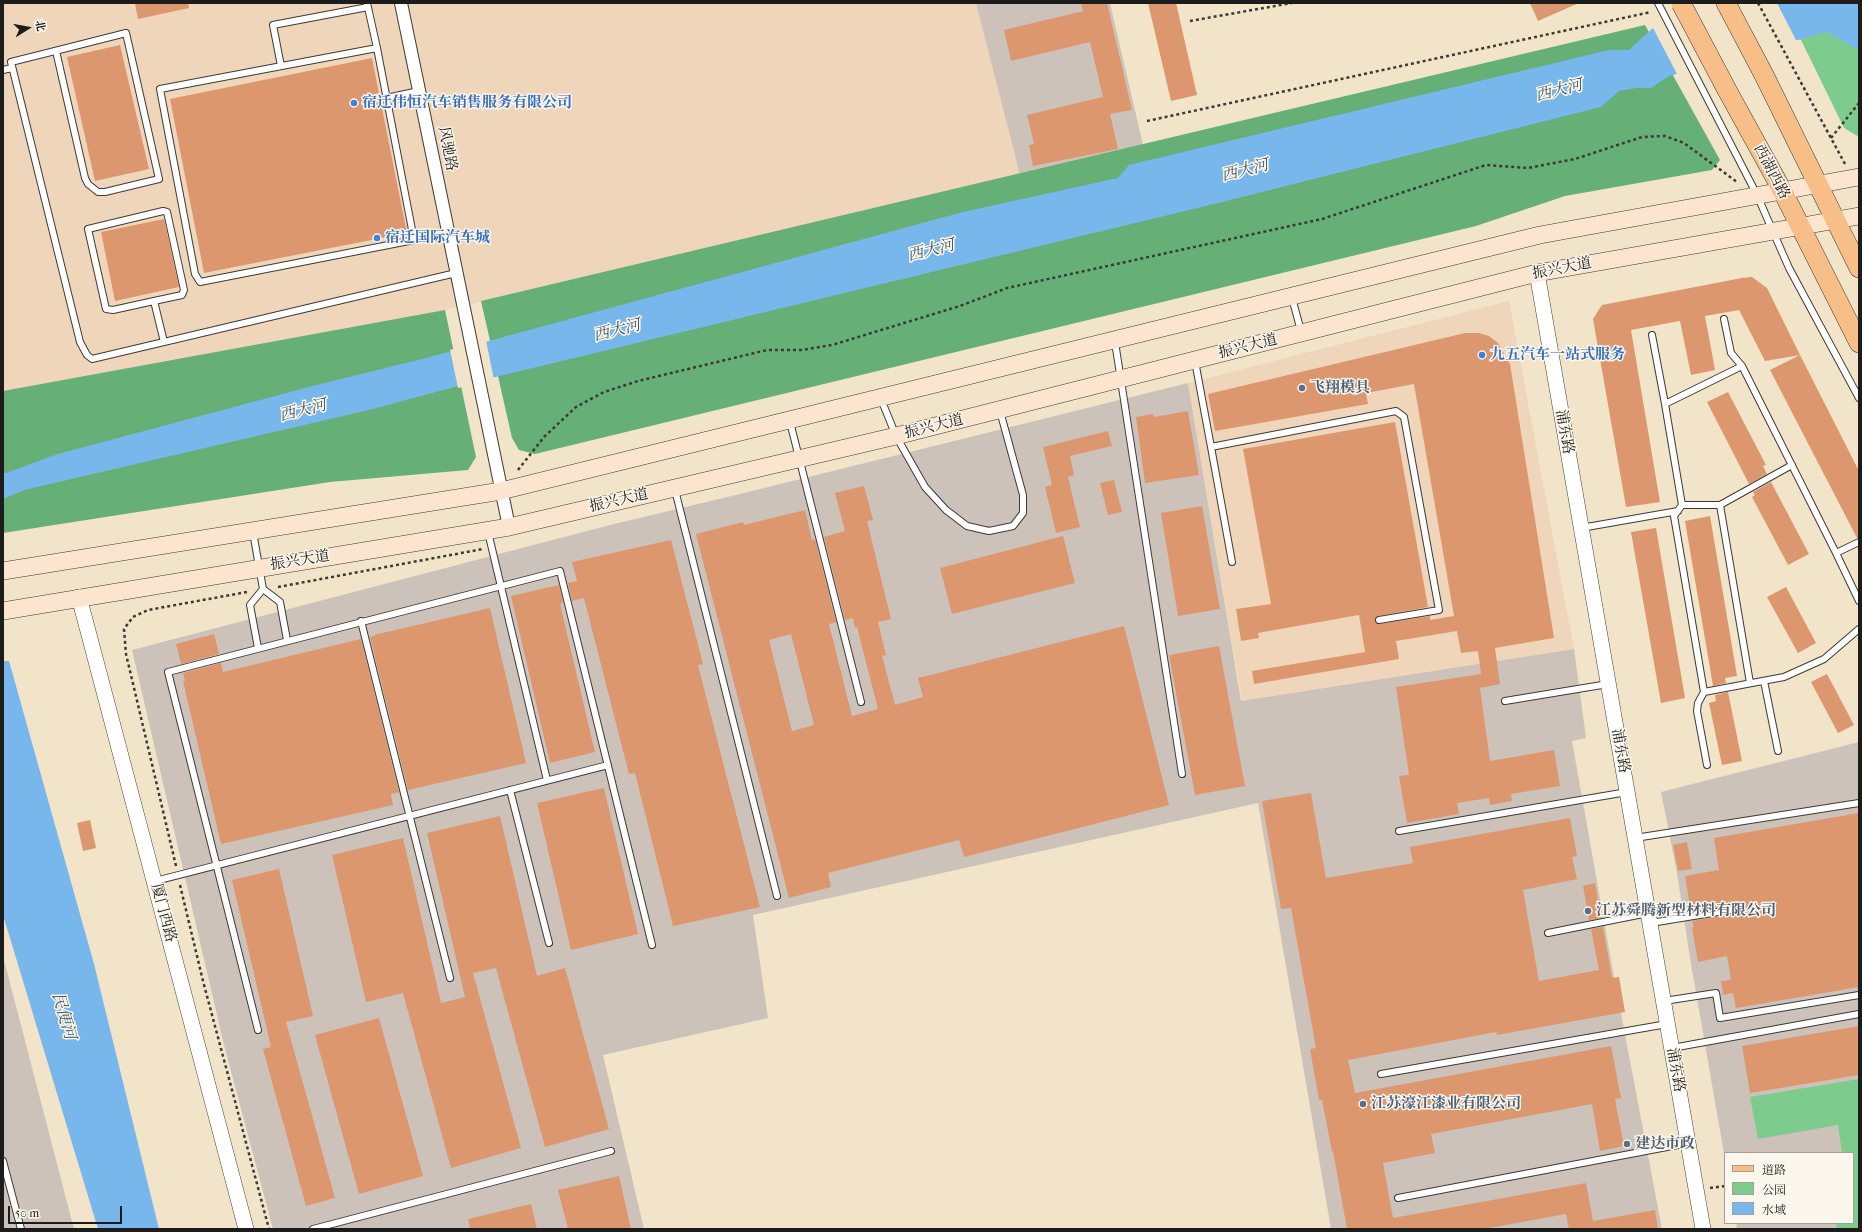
<!DOCTYPE html>
<meta charset="utf-8">
<style>
body{margin:0}
#map{position:relative;width:1862px;height:1232px;overflow:hidden;background:#f1e4c8;font-family:"IM FELL French Canon","Noto Serif SC",serif}
canvas{display:block}
.frame{position:absolute;inset:0;border:4px solid #1c1c1c;pointer-events:none}
.legend{position:absolute;left:1724px;top:1152px;width:130px;height:72px;box-sizing:border-box;background:#fbf7ec;border:1px solid #a29f99;margin:0;padding:5px 7px;list-style:none;font-size:12px;color:#1c1c1c}
.legend li{display:flex;align-items:center;gap:8px;height:20px}
.legend b{width:20px;border:1px solid #a29f99}
.north{position:absolute;left:8px;top:8px;width:40px;height:40px;-webkit-text-stroke:3px #fbf7ec;paint-order:stroke;rotate:79deg;font-size:11px;font-weight:700;line-height:16px;text-align:center;color:#1c1c1c}
.north::after{content:'';display:block;margin:auto;width:14px;height:18px;background:#1c1c1c;clip-path:polygon(50% 0,100% 100%,50% 72%,0 100%)}
.scale{position:absolute;left:8px;top:1206px;width:114px;height:18px;box-sizing:border-box;border:2px solid #1c1c1c;border-top:0;padding-left:5px;font-size:12px;line-height:14px;white-space:nowrap;color:#1c1c1c;-webkit-text-stroke:3px #fbf7ec;paint-order:stroke}
</style>
<div id="map">
<canvas width="1862" height="1232"></canvas>
<div class="frame"></div>
<ul class="legend">
<li><b style="height:5px;background:#f7be88"></b>道路</li>
<li><b style="height:11px;background:#7dcc8d"></b>公园</li>
<li><b style="height:11px;background:#77b7eb"></b>水域</li>
</ul>
<div class="north">北</div>
<div class="scale">50 m</div>
</div>
<script>
const context = document.querySelector('canvas').getContext('2d');
context.lineJoin = 'round';
function fillPath(path, color) { context.fillStyle = color; context.fill(path, 'evenodd'); }
const poly = rows => new Path2D(rows.map(r => 'M' + r).join(''));
function trace(path, color, width, dash) { context.strokeStyle = color; context.lineWidth = width; context.lineCap = dash ? 'butt' : 'round'; context.setLineDash(dash || []); context.stroke(path); }
function drawText(font, color, halo, rows, align = 'center') {
  context.font = font + ' "IM FELL French Canon","Noto Serif SC",serif'; context.lineWidth = 3; context.setLineDash([]); context.textBaseline = 'middle'; context.strokeStyle = halo; context.fillStyle = color; for (const [text, x, y, turn = 0] of rows) {
    context.save(); context.translate(x, y); context.rotate((+turn || 0) * Math.PI / 180); context.textAlign = isNaN(turn) ? turn : align; if (halo) context.strokeText(text, 0, 0); context.fillText(text, 0, 0); context.restore();
  }
}
const built = poly([
 [3,3,977,3,1020,175,3,414],
 [1509,301,1574,649,1242,701,1188,383]
]);
const industrial = poly([
 [976,3,1110,3,1143,145,1020,175],
 [1188,383,1241,701,1574,649,1586,738,1572,741,1612,966,1662,1229,1331,1229,1258,803,753,915,768,1018,603,1055,644,1229,273,1229,224,1045,132,650,610,525,740,494],
 [1859,742,1859,1229,1737,1229,1736,1223,1853,1223,1853,1153,1725,1153,1725,1159,1691,964,1677,873,1661,792],
 [3,956,74,1229,3,1229]
]);
const green = poly([
 [1783,3,1859,3,1859,137,1844,128],
 [1859,1079,1859,1229,1837,1229,1836,1223,1853,1223,1853,1153,1842,1153,1838,1125,1758,1139,1750,1097]
]);
const forest = poly([
 [1645,25,1720,160,1712,170,1565,196,1476,226,535,454,519,450,512,438,481,301],
 [445,310,476,457,468,470,330,482,3,533,3,391]
]);
const water = poly([
 [1731,3,1859,3,1859,48,1857,49,1827,32,1669,76,1651,88,1636,88,1619,91,1601,107,1210,205,458,386,373,409,24,490,3,499,3,472,6,473,58,454,309,387,430,357,963,212,1118,178,1129,165,1609,50,1629,50,1655,26],
 [3,661,9,661,94,964,159,1229,98,1229,3,915]
]);
const pier = poly([
 [1724,3,1777,3,1797,42,1678,76,1652,26],
 [486,340,494,380,458,388,450,350]
]);
const building = poly([
 [135,3,188,3,189,8,138,19],
 [1081,3,1107,3,1132,110,1110,114,1118,149,1033,166,1029,145,1034,144,1027,115,1103,97,1090,42,1011,61,1004,30,1083,11],
 [1148,3,1176,3,1197,95,1171,101],
 [1530,3,1579,3,1538,21],
 [120,45,149,169,95,181,67,57],
 [372,58,407,233,204,273,170,99],
 [164,219,179,287,115,301,101,232],
 [1752,277,1767,288,1800,355,1765,361,1739,310,1705,316,1715,370,1691,375,1680,321,1631,330,1660,502,1626,507,1593,319,1598,311,1602,305,1742,278],
 [1465,333,1479,333,1489,336,1498,343,1510,364,1554,638,1495,648,1500,684,1480,688,1490,761,1554,750,1560,786,1511,794,1512,801,1490,805,1489,798,1457,803,1459,814,1407,823,1399,776,1409,775,1396,687,1481,674,1478,651,1461,653,1457,631,1396,641,1399,659,1254,684,1252,671,1365,652,1359,615,1258,633,1259,638,1241,641,1236,609,1271,604,1243,449,1395,422,1428,607,1378,616,1375,618,1375,621,1380,624,1430,616,1430,620,1454,616,1414,384,1366,393,1368,404,1215,431,1208,394],
 [1800,355,1859,471,1859,538,1857,538,1770,370],
 [1728,392,1766,465,1763,466,1767,474,1749,484,1707,402],
 [1188,411,1199,475,1145,483,1136,417,1153,414,1154,417],
 [1108,431,1112,446,1070,456,1074,475,1068,477,1080,527,1056,533,1045,487,1052,485,1043,447],
 [1114,480,1122,512,1108,515,1100,483],
 [1771,482,1809,554,1788,565,1752,497,1755,495,1753,492],
 [864,486,873,520,867,521,891,619,878,622,886,655,882,656,895,705,923,697,918,678,1124,626,1169,805,964,857,959,840,828,873,831,887,789,898,696,534,743,522,744,525,805,510,812,540,815,539,836,622,829,624,852,716,878,709,857,627,855,628,853,618,845,620,824,537,845,531,835,493],
 [791,634,814,725,792,731,769,640],
 [1202,506,1220,609,1178,616,1161,513],
 [1710,516,1737,676,1725,678,1726,683,1713,686,1685,521],
 [1656,528,1685,698,1661,703,1631,532],
 [1063,536,1075,583,952,614,940,568],
 [671,540,703,664,698,665,760,907,673,926,635,773,629,774,584,598,572,601,568,583,577,581,572,562],
 [559,585,563,603,560,604,595,752,550,763,511,596],
 [1786,587,1816,643,1798,653,1767,597],
 [490,608,526,763,408,790,370,637,375,636,374,635],
 [214,634,219,654,181,664,176,644],
 [361,639,399,792,391,794,393,805,221,844,183,681,185,681,183,673,221,663,223,672],
 [1219,646,1245,786,1195,795,1169,655],
 [1827,674,1854,725,1838,733,1811,682],
 [1728,692,1742,761,1722,765,1709,703,1716,701,1715,695],
 [604,788,638,934,571,950,537,803],
 [1311,793,1326,878,1413,863,1410,847,1570,818,1577,856,1572,857,1577,879,1523,890,1539,981,1599,970,1591,929,1603,927,1612,978,1619,977,1625,1012,1497,1035,1496,1032,1348,1060,1355,1093,1611,1046,1621,1098,1615,1099,1624,1146,1600,1151,1592,1104,1431,1134,1435,1153,1383,1163,1393,1218,1586,1183,1593,1221,1655,1210,1658,1229,1569,1229,1566,1214,1484,1229,1347,1229,1333,1151,1332,1152,1322,1100,1319,1100,1310,1049,1316,1048,1291,908,1281,909,1262,801],
 [1859,813,1859,987,1736,1008,1733,993,1723,995,1721,981,1731,980,1727,956,1698,962,1692,928,1694,927,1692,921,1731,914,1734,912,1734,909,1729,906,1691,912,1685,876,1719,870,1714,838],
 [500,816,537,976,565,968,609,1129,545,1147,496,968,473,973,521,1148,451,1168,403,993,366,1002,332,855,403,838,441,1003,465,997,427,833],
 [90,820,96,848,83,851,77,823],
 [1687,842,1692,869,1678,871,1673,845],
 [279,869,313,1016,286,1022,335,1198,306,1206,263,1049,271,1047,232,880],
 [1595,883,1601,918,1589,920,1583,886],
 [379,1018,423,1176,359,1194,315,1035],
 [1859,1026,1859,1075,1750,1093,1742,1046],
 [619,1176,631,1229,568,1229,558,1190],
 [531,1204,537,1229,470,1229,468,1219]
]);
const path = poly([
 [1758,3,1845,164],
 [1190,21,1292,3],
 [1147,121,1651,12],
 [1831,138,1859,103],
 [518,470,544,437,576,407,604,392,638,381,767,350,802,350,832,345,960,306,1007,288,1322,219,1486,165,1528,168,1575,159,1642,137,1665,136,1684,143,1737,182],
 [278,587,483,549],
 [176,866,126,654,124,629,133,617,148,610,247,592],
 [180,885,203,981,269,1229],
 [1710,1188,1725,1186]
]);
const service = poly([
 [367,3,377,48,414,240,200,282,195,274,160,89,377,48],
 [1658,3,1757,195,1789,268,1859,398],
 [56,51,85,178,88,184,98,192,105,192,159,179,126,33,47,53,11,62,80,342,87,355,92,359,456,273],
 [281,66,273,25,368,7],
 [3,70,12,68],
 [386,98,419,91],
 [1292,298,1301,331],
 [154,301,113,310,106,309,88,229,163,211,167,212,184,290,182,295,154,301,164,342],
 [1724,319,1731,353,1742,366],
 [1652,335,1665,404],
 [1115,342,1182,774],
 [1195,361,1211,447,1396,411,1404,417,1439,610,1379,620],
 [881,399,896,436,925,487,946,510,967,526,989,531,1013,526,1023,513,1023,495,1000,411],
 [790,422,861,702],
 [1211,447,1232,562],
 [675,490,777,896],
 [1682,505,1720,505,1750,683],
 [1720,505,1792,465],
 [1581,528,1678,511],
 [253,532,263,589,280,602,287,640],
 [488,532,547,780],
 [1859,542,1836,553,1742,366,1665,404,1682,505,1674,516,1704,692,1784,677,1824,659,1859,629],
 [1836,553,1859,601],
 [361,621,450,978],
 [258,648,250,605,263,589],
 [1764,681,1778,751],
 [1704,692,1698,703,1697,711,1707,765],
 [1505,701,1608,684],
 [510,790,549,943],
 [1399,831,1627,792],
 [1635,838,1859,803],
 [155,881,608,765],
 [1651,923,1730,910],
 [1548,933,1648,913],
 [1664,1001,1716,993,1720,1018,1859,995],
 [258,1030,168,672,560,571,652,945],
 [1672,1048,1859,1014],
 [1381,1074,1667,1024],
 [3,1161,21,1229],
 [1398,1198,1688,1143],
 [313,1229,611,1151]
]);
const minor = poly([
 [401,3,509,527]
]);
const tertiary = poly([
 [1537,273,1703,1229],
 [79,597,246,1229]
]);
const secondary = poly([
 [3,571,501,491,1540,235,1859,177],
 [3,611,509,527,896,436,1537,273,1859,216]
]);
const primary = poly([
 [1726,3,1764,75,1859,268],
 [1727,90,1782,190,1859,343]
]);
const primaryBridge = poly([
 [1681,3,1727,90]
]);
const markers = [
 [354,103,4,"#3f7fe0"],
 [377,238,4,"#3f7fe0"],
 [1482,355,4,"#3f7fe0"],
 [1302,388,4,"#5c6f8a"],
 [1588,911,4,"#5c6f8a"],
 [1363,1104,4,"#5c6f8a"],
 [1627,1144,4,"#5c6f8a"]
];
const shopNames = [
 ["宿迁伟恒汽车销售服务有限公司",362,103],
 ["宿迁国际汽车城",385,238],
 ["九五汽车一站式服务",1490,355]
];
const streetNames = [
 ["风驰路",447,149,79],
 ["西湖西路",1771,172,62],
 ["振兴大道",1562,269,-11],
 ["振兴大道",1248,347,-14],
 ["振兴大道",934,427,-14],
 ["浦东路",1564,432,80],
 ["振兴大道",619,501,-13],
 ["振兴大道",300,561,-9],
 ["浦东路",1620,751,80],
 ["厦门西路",163,913,75],
 ["浦东路",1675,1070,80]
];
const serviceNames = [
 ["飞翔模具",1310,388],
 ["江苏舜腾新型材料有限公司",1596,911],
 ["江苏濠江漆业有限公司",1371,1104],
 ["建达市政",1635,1144]
];
const waterNames = [
 ["西大河",1559,91,-14],
 ["西大河",1245,171,-14],
 ["西大河",931,251,-14],
 ["西大河",617,331,-14],
 ["西大河",303,411,-14],
 ["民便河",63,1016,74]
];
fillPath(built, '#efd6bb');
fillPath(industrial, '#cdc2b9');
fillPath(green, '#7dcc8d');
fillPath(forest, '#66b078');
fillPath(water, '#77b7eb');
fillPath(pier, '#f1e4c8');
fillPath(building, '#dd976e');
trace(service, '#3c3a36', 8);
trace(minor, '#3c3a36', 14);
trace(tertiary, '#3c3a36', 16);
trace(secondary, '#3c3a36', 18);
trace(primary, '#3c3a36', 20);
trace(path, '#3c3a36', 2.5, [3, 3]);
trace(service, '#fff', 6);
trace(minor, '#fff', 12);
trace(tertiary, '#fff', 15);
trace(secondary, '#fce5cf', 17);
trace(primary, '#f7be88', 19);
trace(primaryBridge, '#3c3a36', 20, []);
trace(primaryBridge, '#f7be88', 19);
for (const [x, y, r, color] of markers) { const dot = new Path2D(); dot.arc(x, y, r, 0, 2 * Math.PI); context.fillStyle = color; context.fill(dot); trace(dot, '#fbf7ec', 1.5); }
drawText('bold 15px', '#366cbe', '#fbf7ec', shopNames, 'left');
drawText('15px', '#1c1c1c', '#fbf7ec', streetNames);
drawText('bold 15px', '#4e5e75', '#fbf7ec', serviceNames, 'left');
drawText('italic 16px', '#405a6f', '#fbf7ec', waterNames);
</script>
